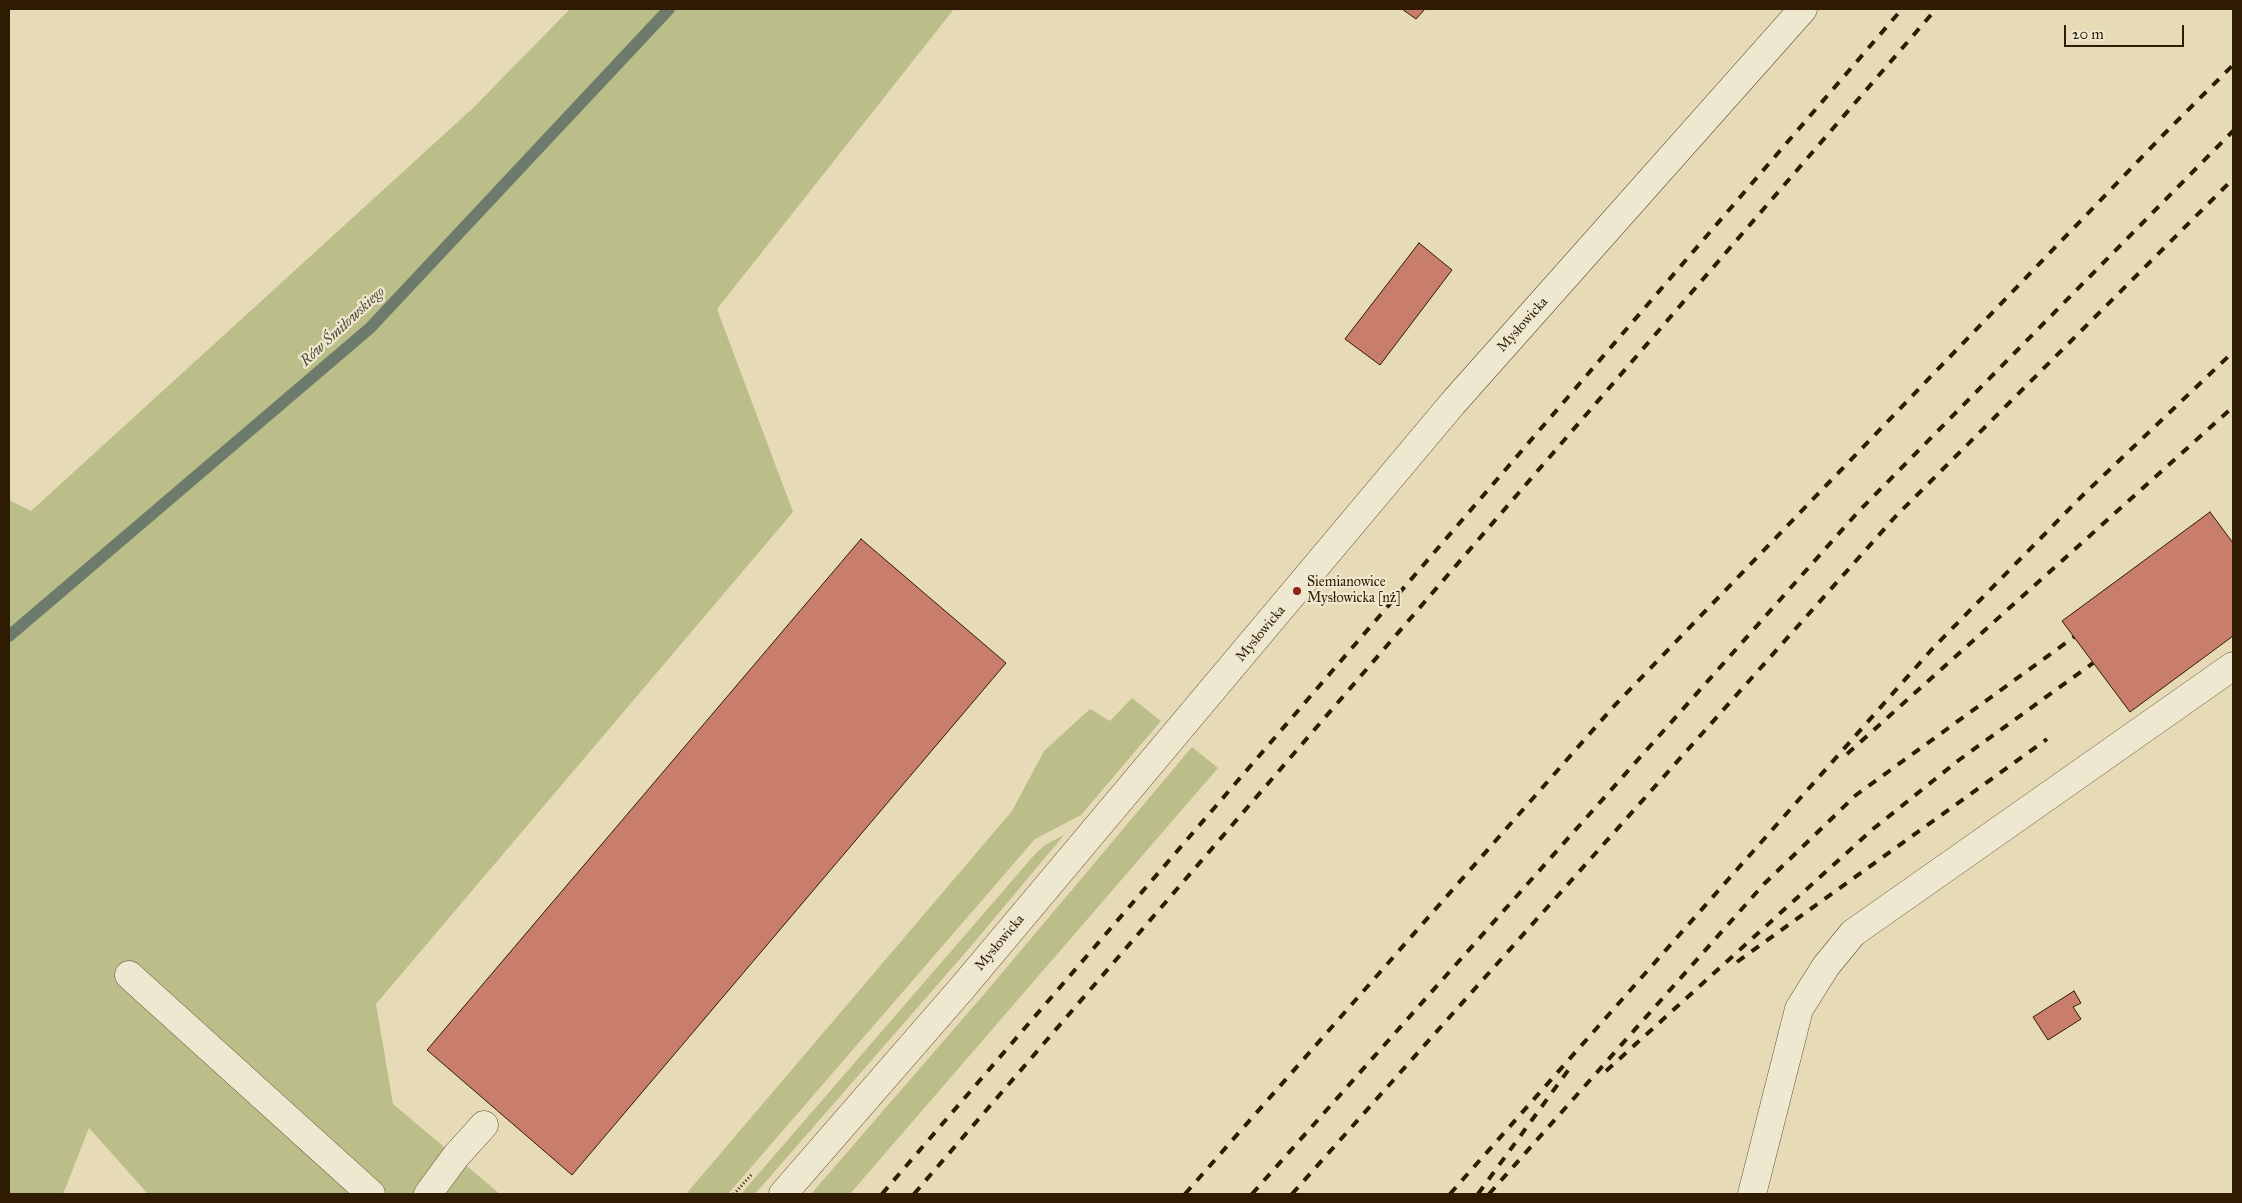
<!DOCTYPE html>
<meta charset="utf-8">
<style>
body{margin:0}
#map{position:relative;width:2242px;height:1203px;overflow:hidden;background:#e6dbb6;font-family:"IM FELL Great Primer",serif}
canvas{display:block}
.frame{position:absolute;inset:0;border:10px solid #2e1b01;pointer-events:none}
.scale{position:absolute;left:2064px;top:25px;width:120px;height:22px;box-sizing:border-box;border:2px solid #2e1b01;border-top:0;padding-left:6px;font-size:15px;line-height:18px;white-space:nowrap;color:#2e1b01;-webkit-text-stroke:4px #efe8d0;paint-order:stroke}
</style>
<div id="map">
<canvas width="2242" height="1203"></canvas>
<div class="frame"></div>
<div class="scale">20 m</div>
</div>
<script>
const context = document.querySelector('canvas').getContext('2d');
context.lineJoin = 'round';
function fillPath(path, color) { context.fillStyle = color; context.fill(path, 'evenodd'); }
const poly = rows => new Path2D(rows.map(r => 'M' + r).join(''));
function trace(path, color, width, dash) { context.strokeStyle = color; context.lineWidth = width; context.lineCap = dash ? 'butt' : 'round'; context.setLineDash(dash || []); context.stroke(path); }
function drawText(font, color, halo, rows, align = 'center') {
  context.font = font + ' "IM FELL Great Primer",serif'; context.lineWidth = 4.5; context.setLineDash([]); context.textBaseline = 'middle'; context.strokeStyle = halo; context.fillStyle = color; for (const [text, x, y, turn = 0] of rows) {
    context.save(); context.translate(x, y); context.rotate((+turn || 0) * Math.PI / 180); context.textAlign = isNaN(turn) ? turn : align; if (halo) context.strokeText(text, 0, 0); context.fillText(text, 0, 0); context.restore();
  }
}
const green = poly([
 [570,9,954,9,717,309,793,512,376,1004,393,1104,500,1194,148,1194,89,1128,63,1194,9,1194,9,500,31,511,473,108],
 [1132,698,1161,721,1081,815,1035,839,728,1194,686,1194,1012,811,1044,751,1090,709,1110,721],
 [1192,747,1218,768,850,1194,811,1194,986,992],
 [1064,835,972,945,755,1194,741,1194,1036,853,1045,845]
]);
const stream = poly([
 [9,636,370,328,669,9]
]);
const building = poly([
 [1402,9,1425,9,1416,19,1402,9],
 [1419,243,1452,270,1380,365,1345,339,1419,243],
 [2210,512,2233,543,2233,636,2130,712,2062,621,2210,512],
 [861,539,1006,663,572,1175,427,1050,861,539],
 [2074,991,2081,1003,2073,1007,2081,1019,2048,1040,2033,1017,2074,991]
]);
const path = poly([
 [734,1194,752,1174]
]);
const minor = poly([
 [129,975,371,1194],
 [428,1194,456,1156,484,1125],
 [783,1194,963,987,1453,403,1803,9],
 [1752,1194,1799,1009,1826,966,1853,933,2233,666]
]);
const rail = poly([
 [1847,754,2233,407],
 [1737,962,2047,739],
 [1606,1071,1873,829,1959,760,2093,663],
 [882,1194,1902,9],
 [914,1194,1936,9],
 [1185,1194,1615,705,2168,130,2233,65],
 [1252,1194,1858,512,2233,131],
 [1292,1194,1895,517,2233,179],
 [1450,1194,1933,648,2083,495,2233,352],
 [1478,1194,1572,1065],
 [1489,1194,1764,884,1856,795,2074,637]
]);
const markers = [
 [1297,591,5,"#8f2418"]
];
const streetNames = [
 ["Mysłowicka",1523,325,-48],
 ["Mysłowicka",1261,634,-50],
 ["Mysłowicka",1000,943,-50]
];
const poiNames = [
 ["Siemianowice",1307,583],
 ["Mysłowicka [nż]",1307,599]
];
const waterNames = [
 ["Rów Śmiłowskiego",343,327,-43]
];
fillPath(green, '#bcbe89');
trace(stream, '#6c7b6b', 12);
fillPath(building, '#c87e6b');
trace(building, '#2e1b01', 1);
trace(minor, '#5c4b2e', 29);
trace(path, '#2e1b01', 3, [1, 2.5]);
trace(minor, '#efe8d0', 28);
trace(rail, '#2e1b01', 4, [9, 9]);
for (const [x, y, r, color] of markers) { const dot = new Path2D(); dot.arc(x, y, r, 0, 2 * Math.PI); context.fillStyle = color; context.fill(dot); trace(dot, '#efe8d0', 2); }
drawText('14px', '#2e1b01', '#efe8d0', streetNames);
drawText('14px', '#2e1b01', '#efe8d0', poiNames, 'left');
drawText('italic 15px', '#4d4b36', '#efe8d0', waterNames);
</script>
